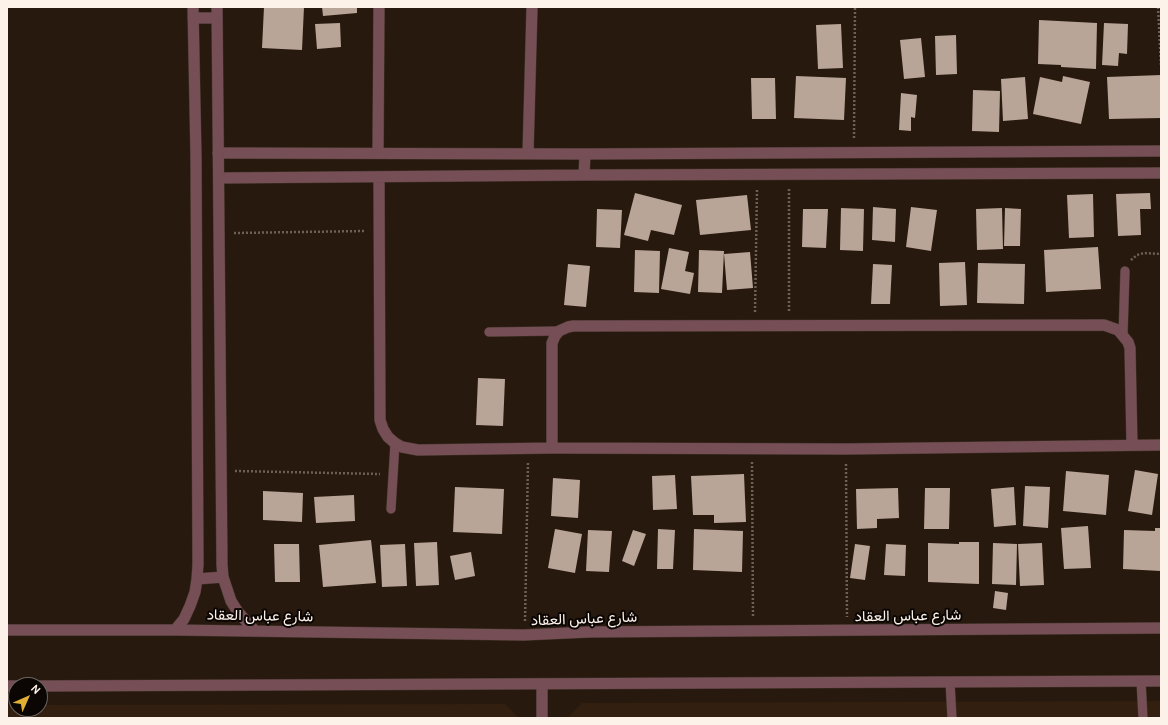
<!DOCTYPE html>
<meta charset="utf-8">
<style>
body{margin:0}
#map{position:relative;width:1168px;height:725px;overflow:hidden;background:#27190e;font-family:Cabin,sans-serif}
canvas{display:block}
.frame{position:absolute;inset:0;border:8px solid #fcf2ea;pointer-events:none}
.north{position:absolute;left:8px;top:677px;width:40px;height:40px;box-sizing:border-box;background:#0b0603;border:1px solid #6b645f;border-radius:50%;rotate:45deg;font-size:11px;font-weight:700;line-height:16px;text-align:center;color:#fcf2ea}
.north::after{content:'';display:block;margin:auto;width:14px;height:18px;background:#e0b034;clip-path:polygon(50% 0,100% 100%,50% 72%,0 100%)}
</style>
<div id="map">
<canvas width="1168" height="725"></canvas>
<div class="frame"></div>
<div class="north">N</div>
</div>
<script>
const context = document.querySelector('canvas').getContext('2d');
context.lineJoin = 'round';
function fillPath(path, color) { context.fillStyle = color; context.fill(path, 'evenodd'); }
const poly = rows => new Path2D(rows.map(r => 'M' + r).join(''));
function trace(path, color, width, dash) { context.strokeStyle = color; context.lineWidth = width; context.lineCap = dash ? 'butt' : 'round'; context.setLineDash(dash || []); context.stroke(path); }
function drawText(font, color, halo, rows, align = 'center') {
  context.font = font + ' Cabin,Vazirmatn,sans-serif'; context.lineWidth = 4; context.setLineDash([]); context.textBaseline = 'middle'; context.strokeStyle = halo; context.fillStyle = color; for (const [text, x, y, turn = 0] of rows) {
    context.save(); context.translate(x, y); context.rotate((+turn || 0) * Math.PI / 180); context.textAlign = isNaN(turn) ? turn : align; if (halo) context.strokeText(text, 0, 0); context.fillText(text, 0, 0); context.restore();
  }
}
const built = poly([
 [1161,701,1161,718,567,718,582,703],
 [505,704,519,718,7,718,7,706,16,706,16,709,40,709,40,705]
]);
const building = poly([
 [264,7,304,7,302,50,262,48],
 [322,7,357,7,357,13,323,16],
 [1039,20,1097,23,1096,69,1061,67,1061,65,1038,64],
 [340,23,341,47,317,49,315,24],
 [1104,23,1128,24,1127,54,1119,53,1118,66,1102,65],
 [841,24,843,68,818,69,816,25],
 [956,35,957,74,936,75,935,36],
 [921,38,925,77,904,79,900,40],
 [1161,75,1161,118,1109,119,1107,77],
 [796,76,846,78,844,120,794,118],
 [1063,76,1090,82,1081,124,1033,114,1040,77,1062,82],
 [1025,77,1028,119,1003,121,1001,79],
 [751,78,775,78,776,119,752,119],
 [973,90,1000,91,999,132,972,131],
 [901,93,917,95,915,118,911,117,911,131,899,130],
 [635,193,682,205,674,235,651,230,648,241,624,235],
 [1150,193,1151,209,1140,209,1141,235,1118,236,1116,194],
 [1093,194,1094,237,1069,238,1067,195],
 [747,195,751,230,700,235,696,200],
 [873,207,896,209,895,242,872,240],
 [911,207,937,210,931,251,906,247],
 [841,208,864,209,863,251,840,250],
 [1002,208,1003,249,977,250,976,209],
 [1005,208,1021,209,1020,246,1004,246],
 [597,209,622,210,620,248,596,247],
 [803,209,828,209,826,248,802,247],
 [1098,247,1101,289,1046,292,1044,250],
 [669,248,689,252,685,271,694,273,690,294,661,289],
 [635,250,660,251,659,293,634,292],
 [699,250,724,251,722,293,698,292],
 [750,252,753,288,727,290,724,254],
 [965,262,967,305,940,306,939,263],
 [978,263,1025,264,1024,304,977,303],
 [568,264,590,266,586,307,564,305],
 [873,264,892,265,890,304,871,304],
 [478,378,505,379,503,426,476,425],
 [1135,470,1158,474,1152,515,1128,511],
 [1066,471,1109,475,1106,515,1063,511],
 [744,474,746,522,714,523,714,515,693,515,691,476],
 [675,475,677,509,653,510,652,476],
 [553,478,580,480,578,518,551,516],
 [1025,486,1050,487,1048,528,1023,526],
 [455,487,504,489,502,534,453,532],
 [1014,487,1016,525,994,527,991,489],
 [898,488,899,518,877,519,877,528,857,529,856,489],
 [925,488,950,488,949,529,924,529],
 [263,491,303,493,302,522,263,520],
 [354,495,355,521,316,523,314,497],
 [1088,526,1091,568,1064,569,1061,528],
 [1155,528,1161,528,1161,571,1123,569,1124,530,1155,531],
 [555,529,582,534,575,573,548,568],
 [658,529,675,530,673,569,657,569],
 [694,529,743,531,742,572,693,570],
 [588,530,612,531,609,572,586,571],
 [633,530,646,534,634,566,622,561],
 [371,540,376,583,323,587,319,545],
 [437,542,439,585,416,586,414,543],
 [959,542,979,542,979,584,928,582,928,543,959,544],
 [993,543,1017,544,1016,585,992,584],
 [1042,543,1044,585,1020,586,1018,544],
 [274,544,299,544,300,582,275,582],
 [405,544,407,586,382,587,380,545],
 [855,544,870,546,865,580,850,578],
 [886,544,906,545,905,576,884,575],
 [471,552,475,576,455,580,450,556],
 [995,591,1008,593,1006,610,993,608]
]);
const path = poly([
 [1158,7,1161,66],
 [854,138,855,7],
 [789,189,789,312],
 [234,233,365,231],
 [1131,260,1137,255,1144,253,1161,254],
 [755,312,757,189],
 [752,462,753,617],
 [846,464,847,617],
 [235,471,380,474],
 [525,621,528,462]
]);
const service = poly([
 [489,332,559,331],
 [1123,336,1125,271],
 [391,509,395,443],
 [1141,681,1143,718],
 [950,682,952,718]
]);
const minor = poly([
 [218,153,585,154,1161,151],
 [378,153,379,7],
 [528,154,532,7],
 [584,175,585,154],
 [219,178,584,175,1161,173],
 [379,178,380,420,383,429,388,437,395,443,402,447,418,450,552,448,846,449,1161,445],
 [552,448,552,343,555,336,559,331,568,327,573,326,1104,325,1118,330,1128,342,1130,348,1132,445],
 [542,684,542,718]
]);
const tertiary = poly([
 [217,7,222,565,223,577,231,601,238,612,255,631],
 [193,18,217,18],
 [197,579,223,577],
 [7,630,175,630,524,635,589,632,1161,628],
 [175,630,184,619,190,606,195,592,197,579,198,564,196,157,193,7],
 [7,686,16,686],
 [40,686,1161,681]
]);
const streetNames = [
 ["شارع عباس العقاد",260,616,1],
 ["شارع عباس العقاد",908,616,-1],
 ["شارع عباس العقاد",584,619,-2]
];
fillPath(built, '#321f0f');
fillPath(building, '#b9a498');
trace(service, '#413328', 10);
trace(minor, '#413328', 12);
trace(tertiary, '#413328', 12);
trace(path, '#6d6056', 2.5, [2, 2]);
trace(service, '#754e56', 9);
trace(minor, '#754e56', 11);
trace(tertiary, '#754e56', 11);
drawText('15px', '#fcf2ea', '#0b0603', streetNames);
</script>
